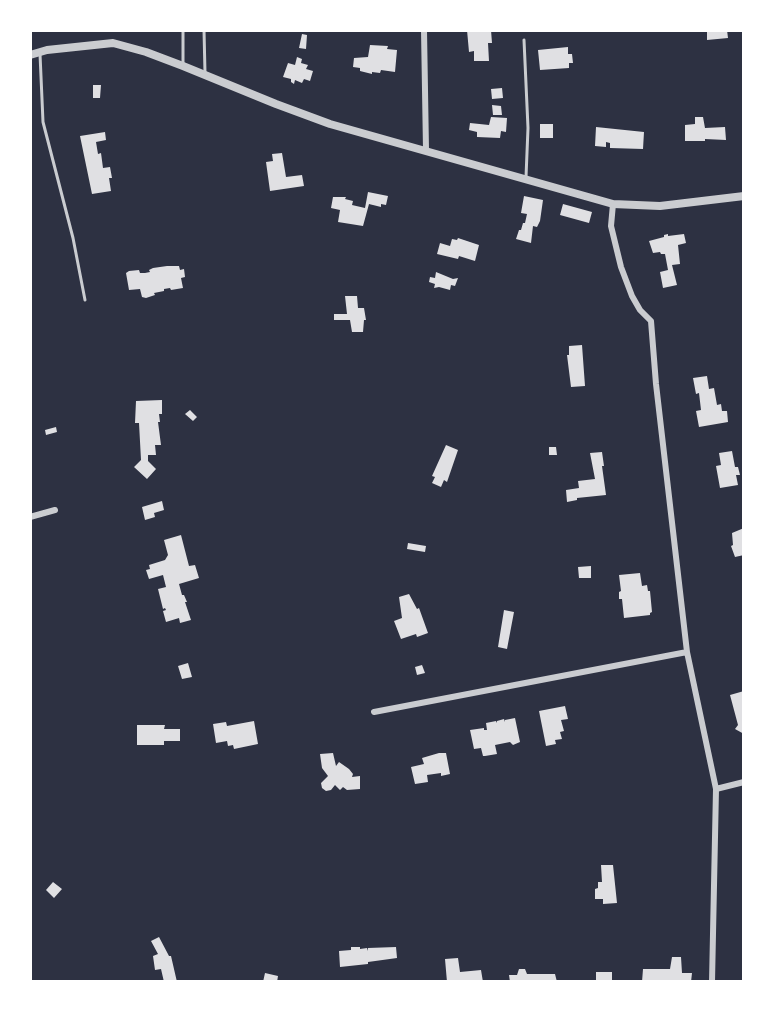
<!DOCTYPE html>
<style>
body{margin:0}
#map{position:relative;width:774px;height:1012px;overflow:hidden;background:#2d3142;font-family:Rubik,sans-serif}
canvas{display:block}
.frame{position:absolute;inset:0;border:32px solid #fff;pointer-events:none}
</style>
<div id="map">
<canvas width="774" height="1012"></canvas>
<div class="frame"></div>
</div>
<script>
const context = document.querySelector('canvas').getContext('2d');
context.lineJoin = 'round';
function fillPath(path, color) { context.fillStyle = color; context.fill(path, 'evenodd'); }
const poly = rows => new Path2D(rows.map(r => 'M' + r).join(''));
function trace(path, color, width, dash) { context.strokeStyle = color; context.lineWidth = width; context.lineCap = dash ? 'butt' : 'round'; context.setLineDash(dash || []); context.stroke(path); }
const building = poly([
 [467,30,491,30,492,43,488,43,489,61,474,61,474,51,469,52],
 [707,30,727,30,728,38,707,40],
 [302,34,307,35,306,49,299,48],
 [370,45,388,46,387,49,397,50,395,72,381,70,380,73,372,72,372,74,360,71,360,68,353,67,354,58,368,57],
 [568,47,568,54,572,54,573,63,569,63,569,68,540,70,538,50],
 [297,57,302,59,301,63,308,65,306,69,313,71,310,81,304,79,302,83,295,80,294,84,291,82,291,79,283,77,288,63,295,65],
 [93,85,101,85,100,98,93,98],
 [502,88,503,98,492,99,491,89],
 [492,105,501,106,502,115,493,115],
 [491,117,507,118,506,132,501,131,500,138,477,137,477,132,469,130,470,123,489,125],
 [695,117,703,117,705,128,725,127,726,140,705,139,705,141,685,141,685,125,695,124],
 [540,124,553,124,553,138,540,138],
 [596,127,644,132,643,149,610,148,610,143,606,142,606,147,595,146],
 [105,132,106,140,96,142,98,154,101,153,103,168,110,167,112,178,109,178,111,191,92,194,80,136],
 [282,153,286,177,302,175,304,186,270,191,266,162,273,161,272,154],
 [368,192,388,196,386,205,381,204,381,207,369,204,363,226,338,222,340,210,331,208,333,197,346,197,345,199,353,201,352,205,365,208],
 [524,196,543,200,540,221,537,227,533,226,531,243,516,239,519,230,521,230,523,223,525,223,527,214,521,213],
 [563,204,592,212,589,223,560,215],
 [668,234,668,236,684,234,686,243,678,245,680,264,672,265,677,285,663,288,660,272,668,270,665,254,661,254,660,252,653,253,649,241,664,237,664,235],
 [458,238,479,245,475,261,459,256,458,259,437,254,440,243,450,246,452,239,457,240],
 [167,266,179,266,180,270,184,269,185,277,181,278,183,288,171,290,170,288,164,289,164,291,154,293,155,295,146,298,142,297,140,289,129,290,126,273,129,271,139,270,140,273,145,273,150,272,149,270,153,268],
 [436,272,453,279,458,278,455,286,451,285,450,290,439,287,434,288,435,284,429,282,430,277,435,278],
 [345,296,357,296,358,308,364,308,366,320,364,320,363,332,352,332,350,320,334,320,334,314,347,314],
 [582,345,585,386,571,387,567,355,569,355,569,346],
 [707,376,709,389,714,388,717,405,721,404,722,411,727,411,728,422,699,427,696,411,701,410,699,393,696,394,693,378],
 [162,400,162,414,159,414,160,422,158,422,161,445,155,445,156,455,148,455,148,461,156,469,147,479,134,467,141,460,139,423,135,423,136,401],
 [190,410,197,417,193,421,185,414],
 [56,427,57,432,46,435,45,430],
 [446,445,458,450,447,482,444,480,441,487,432,483,435,477,432,476],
 [549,447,556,447,557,455,549,455],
 [732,451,735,467,738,467,740,475,736,475,738,485,720,488,716,466,721,465,719,453],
 [602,452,604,466,602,466,606,495,577,498,577,500,567,502,566,490,579,488,578,481,595,479,590,453],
 [162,501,164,510,154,513,155,517,145,520,142,507],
 [744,528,744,555,735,557,731,546,733,545,732,533],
 [181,535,189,566,195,565,199,578,179,584,182,595,184,595,187,602,185,602,191,620,180,623,179,618,166,622,163,611,166,610,165,608,163,609,158,589,166,587,163,575,149,579,146,570,150,569,149,565,165,560,168,555,164,540],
 [408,543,426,546,425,552,407,549],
 [591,566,591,578,579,578,578,567],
 [640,573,642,586,647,585,648,591,650,591,652,612,650,613,650,615,624,618,622,599,619,599,619,592,621,591,619,575],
 [409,594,417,609,419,608,428,633,417,637,416,634,401,639,394,621,402,618,399,597],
 [504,610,514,612,507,649,498,647],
 [188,663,192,677,182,679,178,666],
 [422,665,425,673,417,675,415,667],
 [744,691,744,734,735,729,738,725,730,695],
 [565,706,568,719,561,720,564,731,560,732,562,739,555,740,556,744,546,746,539,711],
 [515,718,520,742,513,745,510,742,495,745,497,754,485,756,483,756,481,748,474,749,470,730,484,728,484,730,487,730,486,723,496,721,496,723,497,721,504,719,505,722,505,720],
 [254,721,258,744,234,749,233,745,228,746,227,741,216,743,213,724,226,722,227,726],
 [137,725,165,725,164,729,180,729,180,741,164,741,164,745,137,745],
 [333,753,336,766,339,762,349,769,353,774,352,777,360,776,360,789,347,790,343,787,340,790,335,785,331,790,326,791,322,788,321,783,328,776,322,768,320,754],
 [439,753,446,753,450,774,441,776,441,773,427,775,428,782,415,784,411,767,424,764,422,758],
 [601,865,613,865,617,903,603,904,603,899,595,899,595,889,598,888,598,882,602,882],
 [53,882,62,889,54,898,46,890],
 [159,937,169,956,171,956,177,982,164,982,161,969,155,970,153,956,158,954,151,941],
 [351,947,360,947,360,949,367,948,367,951,368,948,396,947,397,958,368,962,368,964,340,967,339,951,351,950],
 [672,957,681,957,682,973,692,973,691,982,642,982,643,969,670,969],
 [458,958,460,972,481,970,483,982,447,982,445,959],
 [519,969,525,969,527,974,555,974,557,982,510,982,509,975,517,975],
 [596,972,612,972,612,982,596,982],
 [265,973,278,976,277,982,263,982]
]);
const service = poly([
 [183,30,183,64],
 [204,30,205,73],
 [524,40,528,128,526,177],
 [40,54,43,122,73,238,85,300]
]);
const minor = poly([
 [424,30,426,150],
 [613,204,611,226,621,267,632,296,640,310,651,321,656,384,687,652,716,789,712,982],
 [30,517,55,510],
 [374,712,687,652],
 [716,789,744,782]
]);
const tertiary = poly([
 [30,55,47,50,113,43,146,52,183,66,276,104,330,124,613,204,660,206,744,196]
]);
fillPath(building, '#e0e0e3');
trace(service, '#caccd0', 3);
trace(minor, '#caccd0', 6);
trace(tertiary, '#caccd0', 8);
</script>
